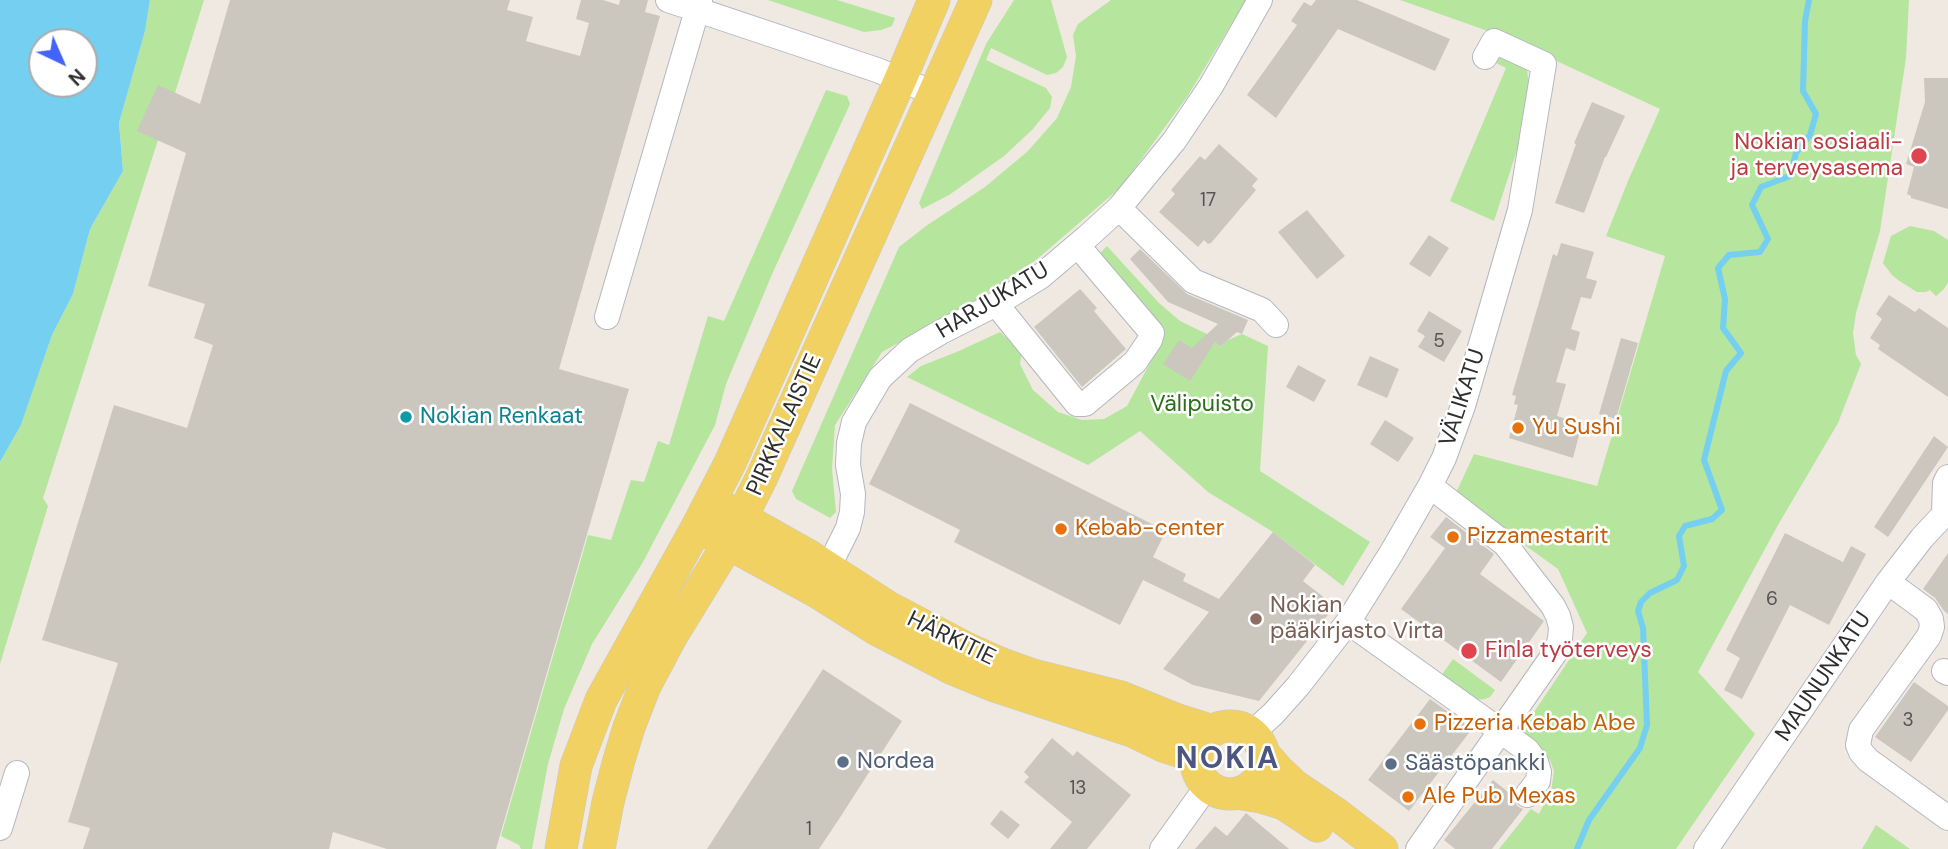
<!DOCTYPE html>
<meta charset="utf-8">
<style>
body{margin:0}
#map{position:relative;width:1948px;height:849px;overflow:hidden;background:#efe9e1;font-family:"DM Sans",sans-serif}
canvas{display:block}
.north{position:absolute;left:28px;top:28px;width:70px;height:70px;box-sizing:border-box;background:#fff;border:2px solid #ababab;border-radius:50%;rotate:136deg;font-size:19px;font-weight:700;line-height:28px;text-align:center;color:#2e2e2e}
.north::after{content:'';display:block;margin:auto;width:24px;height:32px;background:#4264fb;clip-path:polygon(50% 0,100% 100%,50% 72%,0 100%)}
</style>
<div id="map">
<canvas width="1948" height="849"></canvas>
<div class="north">N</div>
</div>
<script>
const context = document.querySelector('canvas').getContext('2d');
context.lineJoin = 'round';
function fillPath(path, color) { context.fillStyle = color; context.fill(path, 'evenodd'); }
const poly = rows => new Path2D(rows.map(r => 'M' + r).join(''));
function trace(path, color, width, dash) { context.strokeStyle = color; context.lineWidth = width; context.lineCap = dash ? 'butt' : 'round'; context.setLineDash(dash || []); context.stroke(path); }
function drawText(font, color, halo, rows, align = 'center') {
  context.font = font + ' "DM Sans",sans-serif'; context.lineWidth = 5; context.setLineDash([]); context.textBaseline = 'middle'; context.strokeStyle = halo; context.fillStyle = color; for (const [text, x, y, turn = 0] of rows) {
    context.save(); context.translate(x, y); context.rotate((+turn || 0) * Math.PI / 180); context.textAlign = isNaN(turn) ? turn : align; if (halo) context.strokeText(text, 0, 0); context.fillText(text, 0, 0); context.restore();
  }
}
const green = poly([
 [150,0,204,0,175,93,158,140,43,498,48,506,0,664,0,462,21,425,52,335,73,294,90,229,123,171,119,123,145,31],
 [768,0,837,0,895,18,892,26,881,30,864,32],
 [1014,0,1051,0,1067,57,1063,67,1056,73,1047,75,991,48,986,60,1046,88,1052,97,1050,108,1032,130,1004,156,949,195,922,209,919,203,986,44],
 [1111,0,1246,0,1187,97,1121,187,1036,260,983,296,882,352,835,425,832,469,836,512,830,518,796,499,792,491,899,247,926,226,985,187,1028,151,1057,118,1071,87,1076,56,1073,35,1078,24],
 [1400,0,1909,0,1906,58,1880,231,1856,313,1853,333,1856,355,1861,364,1838,423,1778,525,1698,672,1755,734,1676,849,1499,849,1531,809,1539,814,1551,791,1554,771,1550,760,1520,733,1587,633,1558,569,1455,495,1474,454,1597,486,1665,256,1606,236,1628,181,1660,109,1505,37],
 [1506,56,1519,62,1527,70,1529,85,1519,144,1494,221,1450,201,1506,68,1494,62,1496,59],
 [826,90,847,96,850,104,773,272,726,384,715,425,643,562,592,644,564,709,548,764,532,849,521,849,519,845,501,836,588,535,611,540,631,480,644,482,658,441,669,445,708,316,724,321],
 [1910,226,1934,231,1948,240,1948,282,1944,289,1936,296,1930,290,1926,292,1917,292,1898,280,1892,275,1883,263,1891,236],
 [1107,246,1159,303,1180,321,1207,334,1220,347,1228,340,1242,334,1268,346,1260,471,1370,542,1343,586,1273,532,1208,492,1140,431,1088,465,907,377,921,366,959,351,1000,332,1022,352,1020,364,1033,390,1058,412,1082,420,1104,419,1127,406,1165,335,1096,257],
 [1453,659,1495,690,1490,697,1485,699,1475,700,1441,676],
 [1876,825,1910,849,1862,849]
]);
const water = poly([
 [0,0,150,0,145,31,119,123,123,171,90,229,73,294,52,335,21,425,0,462],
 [42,42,84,42,84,84,42,84]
]);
const stream = poly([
 [1577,849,1589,820,1640,748,1647,725,1643,628,1638,611,1641,602,1650,593,1677,580,1684,566,1679,536,1685,526,1712,519,1722,510,1704,460,1726,371,1741,353,1723,328,1725,299,1718,268,1729,255,1760,252,1768,239,1752,205,1761,187,1790,176,1796,153,1810,135,1816,114,1803,91,1805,21,1809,0]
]);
const building = poly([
 [230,0,510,0,507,10,533,17,526,41,580,56,589,23,576,19,581,0,603,0,619,5,620,0,648,0,645,12,660,16,559,369,629,389,496,849,387,849,333,832,329,849,83,849,90,828,68,822,118,663,42,640,114,405,187,428,213,345,194,338,205,304,148,286,186,153,137,131,158,85,200,104],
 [1316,0,1357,0,1450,39,1435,71,1338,29,1276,118,1247,95,1297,25,1291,21,1304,2,1311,6],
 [1924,78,1948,78,1948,209,1911,198,1911,196,1907,194,1914,167,1906,164,1925,102],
 [1592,102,1625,116,1606,157,1605,157,1584,213,1555,203,1576,144,1574,143],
 [1219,144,1258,179,1252,186,1256,190,1211,243,1208,244,1204,240,1198,247,1159,212,1175,194,1171,190,1200,156,1205,160],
 [1307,210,1345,256,1317,279,1278,232],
 [1429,235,1449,248,1430,277,1409,264],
 [1561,243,1594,252,1586,278,1597,281,1591,299,1581,297,1571,329,1580,332,1575,351,1566,348,1556,382,1566,384,1557,416,1582,424,1573,458,1509,438,1518,405,1514,404,1516,396,1512,395,1553,254,1557,256],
 [1140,249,1187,294,1248,320,1242,334,1237,332,1220,347,1215,342,1190,381,1163,364,1179,340,1192,348,1218,324,1168,302,1130,259],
 [1080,289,1097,308,1094,311,1126,349,1082,387,1034,327],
 [1889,295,1915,312,1919,308,1948,328,1948,397,1878,349,1880,345,1870,338,1882,319,1876,314],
 [1429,311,1462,331,1444,362,1418,347,1425,336,1417,331],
 [1621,338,1638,343,1616,419,1599,414],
 [1370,356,1399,369,1387,398,1357,385],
 [1298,365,1326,380,1314,402,1286,387],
 [910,403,1166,531,1153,557,1186,574,1183,581,1219,599,1273,532,1315,565,1303,581,1335,606,1259,701,1193,685,1163,669,1209,612,1143,580,1120,625,954,542,960,530,869,484],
 [1385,420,1414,438,1398,462,1370,444],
 [1934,436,1948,447,1888,537,1874,527],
 [1446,517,1494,554,1480,574,1544,621,1501,682,1401,609,1445,548,1430,537],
 [1785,533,1843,562,1851,546,1866,554,1829,625,1790,605,1742,699,1724,690,1740,658,1726,650],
 [1948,553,1948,614,1944,611,1935,598,1923,589],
 [823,669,902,721,841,816,819,849,707,849],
 [1914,682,1948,706,1948,710,1911,762,1875,737],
 [1430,699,1472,729,1409,811,1368,780],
 [1052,738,1073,756,1077,751,1131,795,1087,849,1050,849,1072,822,1024,782,1029,777,1024,772],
 [1493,780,1513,796,1517,806,1523,809,1492,849,1455,849,1444,840],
 [1001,810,1020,825,1008,839,990,824],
 [1246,813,1289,849,1195,849,1215,826,1227,836]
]);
const minor = poly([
 [668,0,877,70,934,93],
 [1119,208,1193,281,1262,310,1276,325],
 [996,304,1077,404,1085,404,1135,362,1150,340,1152,333,1078,246],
 [607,317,700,0],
 [1944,513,1945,483,1948,477],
 [821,582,848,528,852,512,853,494,848,465,849,443,854,422,880,378,910,350,941,332,996,304,1040,277,1086,238,1119,208,1174,141,1211,86,1260,0],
 [1888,582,1926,610,1931,619,1932,627,1929,636,1861,730,1858,745,1861,752,1868,760,1948,818],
 [1348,622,1527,750,1536,762,1539,772,1538,781,1527,795],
 [1944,671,1948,673],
 [1252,733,1273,714,1298,686,1348,622,1392,552,1430,486,1444,458,1463,406,1520,210,1544,64,1494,41,1485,57],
 [0,828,17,773],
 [1162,849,1208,785],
 [1418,849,1557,650,1560,639,1561,627,1558,616,1553,606,1505,544,1430,486],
 [1706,849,1888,582,1922,538,1948,510]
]);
const major = poly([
 [724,508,811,557,888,607,966,648,1002,664,1033,675,1121,697,1178,720,1213,731],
 [711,534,817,592,876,629,953,669,992,685,1132,731,1163,746,1197,757],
 '1196 760a34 34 0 1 1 68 0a34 34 0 1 1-68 0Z',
 [1265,755,1278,770,1295,786,1338,815,1382,849],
 [1236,793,1261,797,1284,804,1317,826],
 [561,849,576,766,601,700,697,527,730,463,901,78,934,0],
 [599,849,608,802,619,760,629,727,645,686,671,637,728,544,761,479,976,0]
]);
const markers = [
 [1919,156,9,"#e0444e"],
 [406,417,7,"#0f9aa8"],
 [1518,428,7,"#e8710a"],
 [1061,529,7,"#e8710a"],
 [1453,537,7,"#e8710a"],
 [1256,619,7,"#8d6e63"],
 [1469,651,9,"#e0444e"],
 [1420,724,7,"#e8710a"],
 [843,762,7,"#5c6f8a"],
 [1391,764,7,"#5c6f8a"],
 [1408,797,7,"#e8710a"]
];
const numberNames = [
 ["17",1208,201],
 ["5",1439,342],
 ["6",1772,600],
 ["3",1908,721],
 ["13",1078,789],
 ["1",809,830]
];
const healthNames = [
 ["Nokian sosiaali-",1903,143],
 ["ja terveysasema",1903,169],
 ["Finla työterveys",1485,651,"left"]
];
const streetNames = [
 ["HARJUKATU",993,301,-31],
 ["VÄLIKATU",1463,398,-72],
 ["PIRKKALAISTIE",785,425,-66],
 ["HÄRKITIE",951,639,26],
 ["MAUNUNKATU",1824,677,-56]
];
const parkNames = [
 ["Välipuisto",1202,405]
];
const cultureNames = [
 ["Nokian Renkaat",420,417]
];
const foodNames = [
 ["Yu Sushi",1532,428],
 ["Kebab-center",1075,529],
 ["Pizzamestarit",1467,537],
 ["Pizzeria Kebab Abe",1434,724],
 ["Ale Pub Mexas",1422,797]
];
const educationNames = [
 ["Nokian",1270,606],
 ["pääkirjasto Virta",1270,632]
];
const serviceNames = [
 ["Nordea",857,762],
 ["Säästöpankki",1405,764]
];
const districtNames = [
 ["NOKIA",1228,760]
];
fillPath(green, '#b6e59e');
fillPath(water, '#75cff0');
trace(stream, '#75cff0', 6);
fillPath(building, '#cbc7bf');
trace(minor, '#b4b7c1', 26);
trace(major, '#c9c9c9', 33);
trace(minor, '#fff', 24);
trace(major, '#f2d163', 32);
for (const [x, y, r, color] of markers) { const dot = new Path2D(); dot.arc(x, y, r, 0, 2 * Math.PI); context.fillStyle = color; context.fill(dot); trace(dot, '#fff', 2.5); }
drawText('19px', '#555452', null, numberNames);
drawText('23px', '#be3a42', '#fff', healthNames, 'right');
drawText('23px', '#2e2e2e', '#fff', streetNames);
drawText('23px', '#2c6e1b', '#fff', parkNames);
drawText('23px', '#0d838f', '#fff', cultureNames, 'left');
drawText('23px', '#c56008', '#fff', foodNames, 'left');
drawText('23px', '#785e54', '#fff', educationNames, 'left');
drawText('23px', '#4e5e75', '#fff', serviceNames, 'left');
context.letterSpacing = '2px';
drawText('bold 30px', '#4d5680', '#fff', districtNames);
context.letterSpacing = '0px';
</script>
